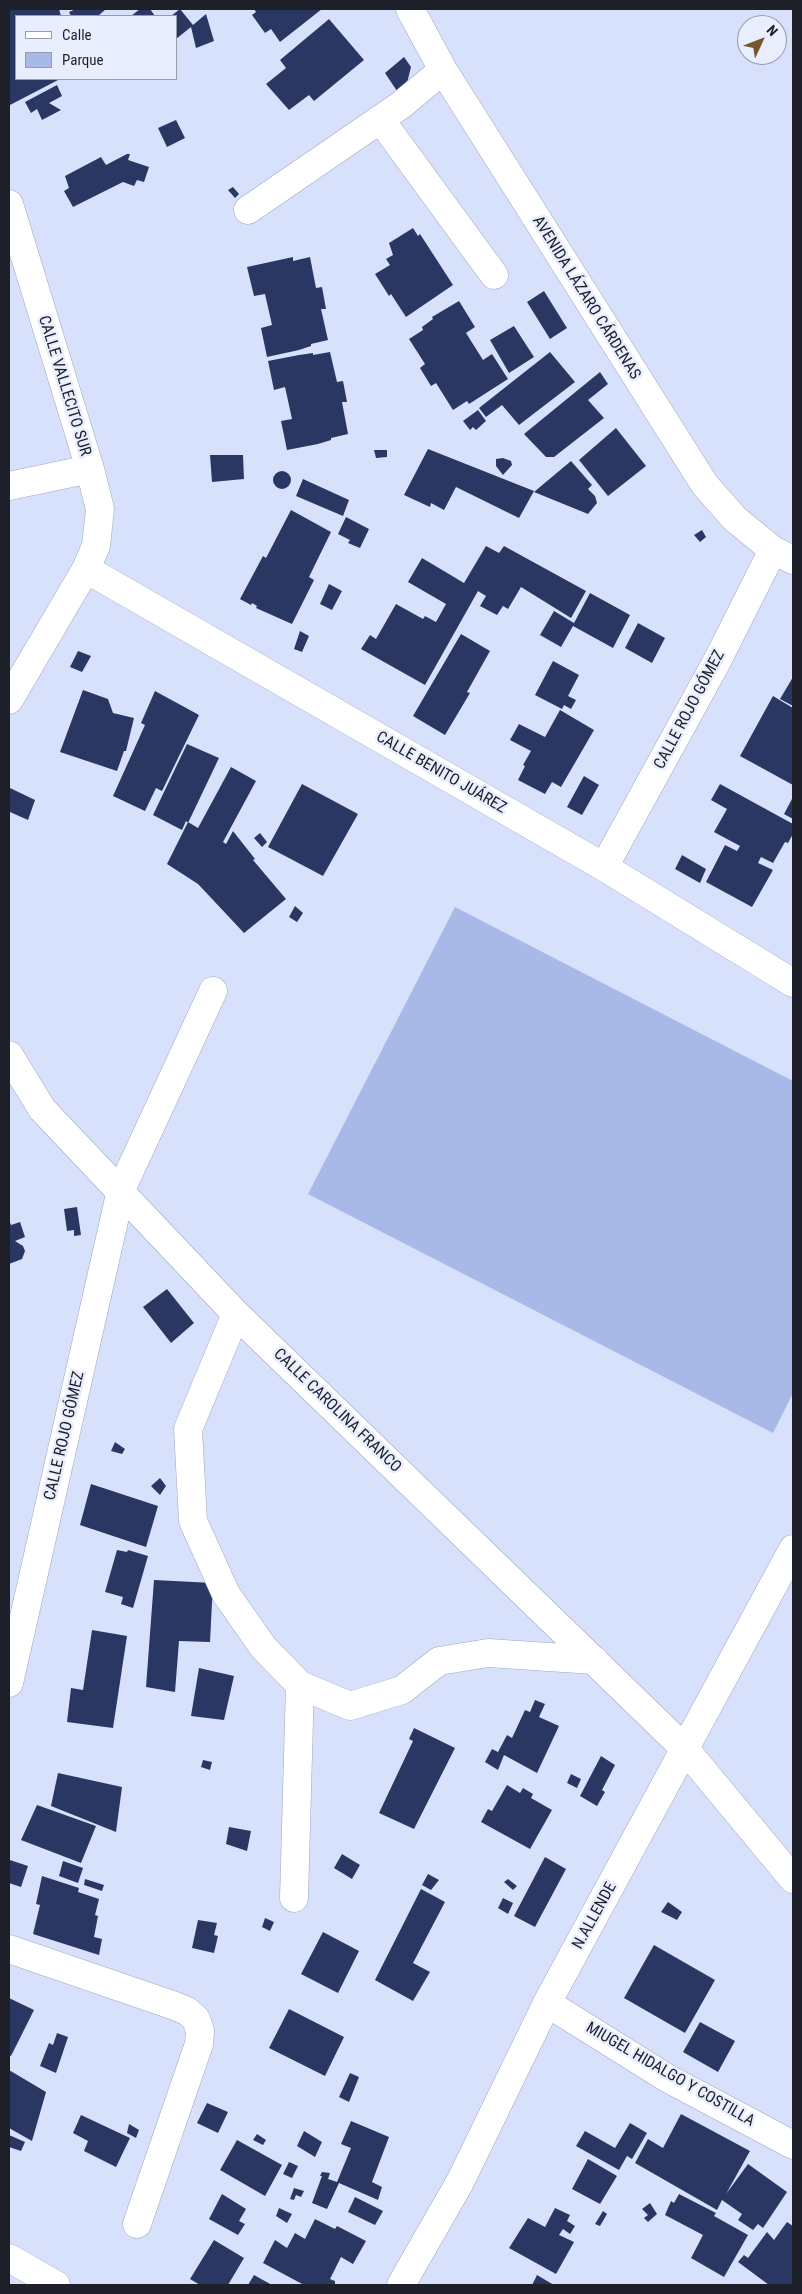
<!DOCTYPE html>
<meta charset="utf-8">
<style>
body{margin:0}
#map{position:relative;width:802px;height:2294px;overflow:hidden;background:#d8e1fb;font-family:"Roboto Condensed",sans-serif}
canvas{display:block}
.frame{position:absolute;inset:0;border:10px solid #1d2029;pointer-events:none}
.legend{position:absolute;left:15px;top:15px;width:162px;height:65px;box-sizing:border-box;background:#e9eefe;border:1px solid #979ca9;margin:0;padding:6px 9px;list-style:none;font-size:15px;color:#1d2029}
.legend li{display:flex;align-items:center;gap:10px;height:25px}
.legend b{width:25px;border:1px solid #979ca9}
.north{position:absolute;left:737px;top:15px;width:50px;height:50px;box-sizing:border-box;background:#e9eefe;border:1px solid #979ca9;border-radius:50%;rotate:47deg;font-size:14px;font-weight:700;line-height:20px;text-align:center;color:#1d2029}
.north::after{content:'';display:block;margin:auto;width:18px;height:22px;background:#77562d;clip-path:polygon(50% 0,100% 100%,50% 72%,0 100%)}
</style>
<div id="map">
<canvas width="802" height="2294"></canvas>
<div class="frame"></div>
<ul class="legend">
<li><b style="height:6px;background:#fff"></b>Calle</li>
<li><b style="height:14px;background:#a9b9e7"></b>Parque</li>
</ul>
<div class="north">N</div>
</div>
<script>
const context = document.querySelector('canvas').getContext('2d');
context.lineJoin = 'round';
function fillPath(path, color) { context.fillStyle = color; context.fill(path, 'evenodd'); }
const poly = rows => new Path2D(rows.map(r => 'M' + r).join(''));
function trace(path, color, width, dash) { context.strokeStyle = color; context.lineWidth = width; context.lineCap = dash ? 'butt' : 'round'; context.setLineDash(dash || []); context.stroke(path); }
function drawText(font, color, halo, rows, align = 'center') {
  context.font = font + ' "Roboto Condensed",sans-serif'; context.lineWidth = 5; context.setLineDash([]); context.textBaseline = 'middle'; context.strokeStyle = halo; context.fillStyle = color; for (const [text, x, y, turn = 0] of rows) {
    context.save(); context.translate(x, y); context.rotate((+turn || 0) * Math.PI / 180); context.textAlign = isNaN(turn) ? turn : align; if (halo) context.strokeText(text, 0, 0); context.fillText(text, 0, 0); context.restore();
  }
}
const green = poly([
 [455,907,793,1081,793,1393,773,1433,308,1194]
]);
const building = poly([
 [9,9,59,9,61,16,16,16,16,79,60,79,10,105,9,100],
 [76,9,106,9,98,16,71,16,69,12],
 [140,9,150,9,155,16,131,16],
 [180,9,193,25,206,14,214,41,196,48,191,27,176,39,176,16,171,16],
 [254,9,322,9,280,42,271,29,265,33,252,15,256,12],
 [329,19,364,60,314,101,309,95,289,110,266,84,286,68,280,60],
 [404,57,411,67,407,83,399,94,385,73],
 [57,85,62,96,49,103,61,110,42,120,37,109,31,113,25,102],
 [176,120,185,138,167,147,158,128],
 [127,154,130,154,128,160,149,167,144,182,137,180,134,186,123,182,73,207,64,191,69,188,65,176,101,157,106,165],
 [233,187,239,194,235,198,228,190],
 [413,228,418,236,420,234,453,285,406,317,391,294,389,296,375,274,390,265,386,259,393,255,389,243],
 [293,257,293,261,310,257,316,288,322,287,326,309,321,309,328,340,311,344,311,346,299,350,267,357,261,328,272,325,265,294,254,296,247,267],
 [544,291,567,328,550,339,527,302],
 [459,301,475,327,466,333,483,360,492,354,508,379,469,404,467,401,453,410,436,383,431,386,420,368,425,364,409,339,423,330,422,327,433,319,432,317],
 [514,326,534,357,509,373,490,340],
 [330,352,337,382,343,381,347,402,342,402,348,434,331,438,331,440,318,444,287,450,281,421,292,419,285,387,274,390,268,361,299,355,313,353,313,355],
 [550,352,575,382,519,425,502,405,486,417,479,408],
 [600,372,608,384,588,400,604,418,554,457,546,457,524,434],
 [478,410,486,421,476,430,473,427,470,430,463,421],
 [616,428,646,466,608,496,579,460],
 [428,449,534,491,519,518,456,487,444,510,431,503,430,507,404,495],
 [374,450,387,450,387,457,376,458],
 [210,455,243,455,244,479,212,482],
 [503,458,511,461,512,465,503,475,496,466,496,459],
 [571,461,592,485,588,489,595,496,597,503,588,514,534,492],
 '273 480a9 9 0 1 1 18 0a9 9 0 1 1-18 0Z',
 [303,479,349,500,343,516,296,496],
 [291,510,331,532,309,577,314,580,292,624,256,608,257,606,252,603,251,605,240,599,263,556,266,558],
 [346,517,369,529,360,548,348,543,350,540,338,534],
 [702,530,706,537,700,542,694,535],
 [486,546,499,553,504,546,586,591,571,618,521,587,508,609,503,606,497,615,480,606,486,596,478,591,425,685,361,649,370,635,376,639,396,604,423,619,425,616,436,622,446,604,408,582,422,558,464,583],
 [329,584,342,591,332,610,320,604],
 [590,593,630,615,613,648,573,626,561,647,540,635,554,611,574,623],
 [638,623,665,638,652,663,625,648],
 [300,631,309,636,302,652,294,649],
 [461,634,490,651,467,692,470,693,445,735,413,716],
 [78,651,91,656,82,672,70,667],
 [553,661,579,675,568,696,576,700,571,709,564,705,562,709,535,695],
 [793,677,793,706,780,699],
 [83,690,108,699,113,713,134,718,126,751,124,751,117,771,60,752],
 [155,691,199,715,162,791,156,788,145,811,113,796,145,725,141,723],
 [773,696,793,708,793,785,740,756],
 [560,710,594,730,561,787,552,782,545,794,518,780,525,766,523,765,531,751,510,740,519,724,545,737],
 [187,744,219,758,188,823,186,821,182,830,153,815],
 [231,767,256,781,223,842,226,844,233,831,255,859,253,860,286,899,244,933,198,884,167,864,188,822,198,828],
 [584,776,599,785,582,815,567,807],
 [302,784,358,814,323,876,268,847],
 [720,784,793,824,793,834,788,843,785,842,773,863,761,857,758,863,773,870,752,907,706,882,725,845,737,851,740,846,714,832,727,809,711,800],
 [10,788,35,800,28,820,10,812,9,815],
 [793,797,793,819,784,814],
 [260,833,267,842,262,847,254,838],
 [682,855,706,869,700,883,675,869],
 [295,906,303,913,297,922,289,917],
 [77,1207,81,1235,74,1236,74,1230,67,1231,64,1209],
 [9,1220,11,1225,20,1222,25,1237,15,1241,23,1246,25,1251,22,1259,9,1264],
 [167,1289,194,1323,171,1343,143,1307],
 [115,1442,125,1449,122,1454,111,1451],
 [160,1478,166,1486,160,1495,151,1486],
 [91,1484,158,1506,146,1547,80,1525],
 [117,1550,127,1552,128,1550,148,1556,133,1608,121,1604,123,1597,105,1592],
 [154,1580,213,1583,210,1642,179,1641,175,1692,146,1687],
 [92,1630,127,1636,113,1728,67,1722,71,1688,83,1690],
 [199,1668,234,1676,224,1720,191,1716],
 [535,1700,545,1704,539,1717,559,1726,537,1773,504,1755,498,1770,485,1762,492,1749,498,1752,507,1735,512,1738,525,1710,530,1712],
 [414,1728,455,1748,414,1829,379,1813,413,1741,409,1739],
 [601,1756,615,1765,602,1790,605,1792,597,1806,580,1796],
 [203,1760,212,1762,210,1770,201,1767],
 [58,1773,122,1787,116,1832,51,1806],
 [571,1774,581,1779,577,1788,567,1783],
 [507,1785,520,1793,523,1788,533,1794,531,1798,552,1810,530,1849,481,1822,488,1809,492,1811],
 [37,1805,96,1826,81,1863,21,1840],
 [229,1827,251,1831,247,1851,226,1844],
 [342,1854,360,1865,352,1879,334,1868],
 [545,1857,566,1869,535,1927,514,1916],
 [10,1860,28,1866,21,1887,9,1883],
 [63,1861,83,1868,78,1883,59,1876],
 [428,1874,439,1880,431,1890,422,1885],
 [42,1876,79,1888,78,1892,99,1899,95,1915,98,1916,94,1937,102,1939,99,1955,33,1934,40,1905,36,1904],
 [85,1879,104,1885,102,1891,84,1885],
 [508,1879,517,1886,513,1890,504,1882],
 [421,1889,445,1902,413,1963,430,1972,413,2001,375,1980],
 [503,1898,513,1903,508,1914,498,1908],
 [668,1902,682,1912,677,1920,661,1912],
 [265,1918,274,1922,270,1931,262,1927],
 [198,1920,217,1923,214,1935,218,1936,214,1953,192,1948],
 [323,1932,359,1951,338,1993,301,1974],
 [654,1945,715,1980,685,2033,624,1998],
 [9,1998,34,2010,11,2056,9,2055],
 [289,2009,344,2037,325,2076,269,2048],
 [700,2022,735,2041,718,2072,683,2052],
 [57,2033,68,2037,56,2073,40,2066,49,2043,53,2045],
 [9,2070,46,2092,32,2141,9,2128],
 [350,2073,359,2077,349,2102,339,2097],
 [207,2103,228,2112,218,2133,197,2123],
 [681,2114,750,2151,726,2194,748,2164,787,2192,763,2228,758,2224,753,2230,738,2220,742,2214,722,2200,717,2210,635,2163,648,2139,663,2148],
 [81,2115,130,2138,116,2167,84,2151,88,2141,73,2133],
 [351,2121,389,2137,372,2182,382,2187,378,2200,339,2183,327,2209,312,2203,322,2176,320,2176,322,2172,330,2173,328,2179,337,2182,351,2148,341,2144],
 [630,2123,647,2133,632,2159,627,2156,619,2170,576,2146,585,2131,615,2148],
 [129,2124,139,2130,136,2138,127,2133],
 [304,2131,322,2142,315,2157,297,2146],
 [257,2134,266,2140,263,2145,253,2140],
 [9,2135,25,2142,21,2151,9,2147],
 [237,2140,282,2165,265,2196,220,2170],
 [588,2159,617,2176,600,2204,572,2189],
 [289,2162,298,2166,292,2178,283,2174],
 [294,2188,304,2191,301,2197,296,2195,294,2200,290,2199],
 [222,2194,246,2209,239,2221,245,2224,238,2235,209,2219],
 [679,2194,716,2213,714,2216,748,2235,724,2277,691,2258,703,2235,665,2215,671,2201,674,2203],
 [355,2197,383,2211,375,2225,348,2212],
 [650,2203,657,2214,648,2222,644,2218,648,2215,642,2209],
 [279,2208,292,2214,287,2223,276,2216],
 [555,2208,570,2215,567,2221,575,2226,570,2234,563,2229,559,2235,574,2242,556,2274,509,2248,528,2218,545,2227],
 [603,2211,607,2214,600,2226,595,2224],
 [315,2219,335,2229,337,2226,366,2241,353,2264,341,2257,330,2279,335,2281,335,2285,304,2285,263,2263,275,2240,287,2248,295,2233,305,2239],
 [787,2222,793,2226,793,2285,769,2285,738,2262,744,2255,748,2258,767,2232,774,2240],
 [214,2240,244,2258,228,2285,200,2285,190,2279],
 [254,2275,272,2285,248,2285],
 [537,2275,554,2285,532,2285]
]);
const minor = poly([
 [410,9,443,70,705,485,735,519,773,550,793,560],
 [380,119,494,275],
 [9,204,90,469,100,509,96,546,86,569,9,700],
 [248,210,401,105,443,70],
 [9,486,90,469],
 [86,569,604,867,793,983],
 [604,867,716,663,773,550],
 [9,1055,42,1109,236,1314,685,1749,793,1879],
 [236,1314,188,1429,193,1521,226,1594,263,1647,300,1685,350,1706,402,1690,439,1661,488,1653,594,1660],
 [9,1683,121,1190,213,991],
 [294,1898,300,1685],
 [9,1949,175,2006,187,2011,196,2019,200,2031,199,2044,137,2224],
 [547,2003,667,2078,793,2145],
 [9,2258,56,2285],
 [401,2285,460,2182,547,2003,793,1549]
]);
const streetNames = [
 ["AVENIDA LÁZARO CÁRDENAS",586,298,58],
 ["CALLE VALLECITO SUR",64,386,73],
 ["CALLE ROJO GÓMEZ",690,710,-62],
 ["CALLE BENITO JUÁREZ",441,773,30],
 ["CALLE CAROLINA FRANCO",337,1411,44],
 ["CALLE ROJO GÓMEZ",65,1436,-77],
 ["N.ALLENDE",595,1916,-61],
 ["MIUGEL HIDALGO Y COSTILLA",670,2075,30]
];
fillPath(green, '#a9b9e7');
fillPath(building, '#2b3763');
trace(minor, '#9ea7bf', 29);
trace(minor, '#fff', 28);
drawText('16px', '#1d2029', '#e9eefe', streetNames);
</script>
